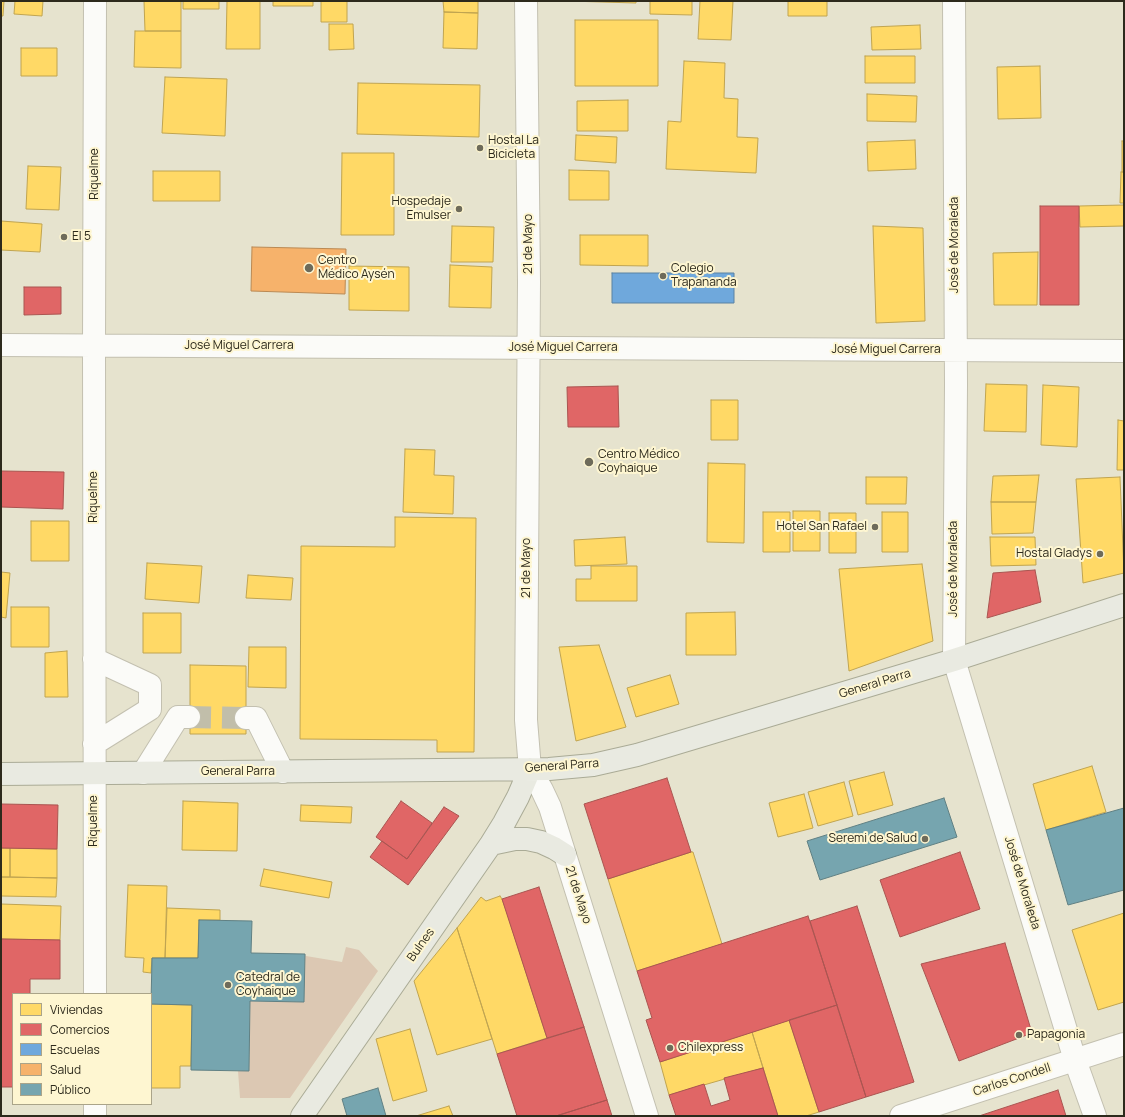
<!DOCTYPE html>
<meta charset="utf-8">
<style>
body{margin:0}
#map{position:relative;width:1125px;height:1117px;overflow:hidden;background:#e6e3ce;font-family:Manrope,sans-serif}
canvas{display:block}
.frame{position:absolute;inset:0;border:2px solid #2d2a1c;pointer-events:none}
.legend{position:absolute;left:12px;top:993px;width:140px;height:112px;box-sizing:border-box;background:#fef6d1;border:1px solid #aaa489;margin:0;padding:5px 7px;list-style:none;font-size:12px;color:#2d2a1c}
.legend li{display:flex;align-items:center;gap:8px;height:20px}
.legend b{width:20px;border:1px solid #aaa489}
</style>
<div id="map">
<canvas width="1125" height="1117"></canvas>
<div class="frame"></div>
<ul class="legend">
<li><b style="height:11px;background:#ffd966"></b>Viviendas</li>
<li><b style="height:11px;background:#e06666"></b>Comercios</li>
<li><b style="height:11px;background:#6fa8dc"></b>Escuelas</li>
<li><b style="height:11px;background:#f6b26b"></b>Salud</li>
<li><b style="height:11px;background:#76a5af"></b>Público</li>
</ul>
</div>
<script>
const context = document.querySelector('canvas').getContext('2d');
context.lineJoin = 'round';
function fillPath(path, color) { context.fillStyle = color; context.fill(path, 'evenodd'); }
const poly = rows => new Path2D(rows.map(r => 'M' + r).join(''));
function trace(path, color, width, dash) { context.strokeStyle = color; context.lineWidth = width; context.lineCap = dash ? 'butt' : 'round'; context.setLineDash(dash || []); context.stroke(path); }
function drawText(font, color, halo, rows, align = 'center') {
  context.font = font + ' Manrope,sans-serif'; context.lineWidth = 4; context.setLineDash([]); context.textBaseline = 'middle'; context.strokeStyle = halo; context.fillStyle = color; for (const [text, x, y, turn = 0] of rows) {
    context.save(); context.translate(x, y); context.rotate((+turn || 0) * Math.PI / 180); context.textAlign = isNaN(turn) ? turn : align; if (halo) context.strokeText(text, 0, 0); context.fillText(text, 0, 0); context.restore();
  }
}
const green = poly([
 [346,947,359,950,378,971,290,1098,240,1098,238,1071,249,1071,250,1001,304,1002,305,954,306,956,342,962]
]);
const homes = poly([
 [1,1,4,1,3,16,1,16,1,1],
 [15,1,43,1,42,16,14,14,15,1],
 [144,1,181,1,181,31,145,31,144,1],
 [183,1,219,1,219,9,183,9,183,1],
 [227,1,260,1,260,49,226,49,227,1],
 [273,1,313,1,313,6,273,6,273,1],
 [321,1,347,1,347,22,321,22,321,1],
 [443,1,478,1,478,13,444,12,443,1],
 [568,1,636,1,636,3,568,1],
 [650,1,692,1,692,15,650,14,650,1],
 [700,1,733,1,731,40,698,39,700,1],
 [788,1,827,1,827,16,788,16,788,1],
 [444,12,478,13,477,49,443,48,444,12],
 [575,20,658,20,658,86,575,86,575,20],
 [329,24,353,24,354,49,329,50,329,24],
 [920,25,921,49,872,50,871,27,920,25],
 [135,31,181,31,181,68,134,67,135,31],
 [21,48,57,48,57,76,21,76,21,48],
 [865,56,915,56,915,83,865,83,865,56],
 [684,61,725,63,724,98,738,99,737,137,758,138,756,173,666,169,668,121,681,122,684,61],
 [1040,66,1041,118,998,119,997,67,1040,66],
 [165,77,227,79,225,136,162,133,165,77],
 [358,83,480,85,479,137,357,134,358,83],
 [867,94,917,96,916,122,867,121,867,94],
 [628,100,628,131,577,131,577,101,628,100],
 [576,135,617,137,616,163,575,160,576,135],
 [915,140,916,169,868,171,867,142,915,140],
 [1122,141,1124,141,1124,172,1122,172,1122,141],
 [342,153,394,153,394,235,341,235,342,153],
 [28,166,61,167,59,210,26,209,28,166],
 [569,170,609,171,609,200,569,200,569,170],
 [153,171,220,171,220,201,153,201,153,171],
 [1121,172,1124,172,1124,203,1120,203,1121,172],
 [1124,205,1124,226,1080,227,1079,206,1124,205],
 [1,221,42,224,40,252,1,250,1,221],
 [452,226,494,227,493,262,451,262,452,226],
 [873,226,923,228,925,321,876,323,873,226],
 [580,235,648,235,648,266,580,265,580,235],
 [1038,252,1037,305,994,305,993,253,1038,252],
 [450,265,492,267,491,308,449,307,450,265],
 [349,266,409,267,409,311,349,310,349,266],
 [986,384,1027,385,1026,432,984,431,986,384],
 [1043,385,1079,387,1077,447,1041,445,1043,385],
 [711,400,738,400,738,440,711,440,711,400],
 [1118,420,1124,421,1124,470,1117,470,1118,420],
 [405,449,435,450,434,475,454,476,453,514,403,512,405,449],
 [708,463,745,464,744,543,707,542,708,463],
 [1039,475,1036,502,991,502,993,476,1039,475],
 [866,477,907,477,906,504,866,504,866,477],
 [1120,477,1124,573,1083,583,1076,479,1120,477],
 [991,502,1036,502,1033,533,992,534,991,502],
 [793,511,820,511,820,551,793,551,793,511],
 [763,512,790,512,790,552,763,552,763,512],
 [882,512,908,512,908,552,882,552,882,512],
 [829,513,856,513,856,553,829,553,829,513],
 [395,517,476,518,474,752,437,752,437,740,300,739,301,546,395,547,395,517],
 [31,521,69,521,69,561,31,561,31,521],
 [625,537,627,564,575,566,574,540,625,537],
 [990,537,1035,537,1036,565,991,566,990,537],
 [147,563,202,566,199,603,145,599,147,563],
 [922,564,933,641,849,671,839,569,922,564],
 [591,566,637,566,637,601,576,601,576,579,591,579,591,566],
 [1,572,10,573,6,618,1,617,1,572],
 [248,575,293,578,291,600,246,598,248,575],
 [11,607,49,607,49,647,11,647,11,607],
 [735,612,736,655,686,655,686,613,735,612],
 [143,613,181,613,181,653,143,653,143,613],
 [599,645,626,727,576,741,559,647,599,645],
 [249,647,286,647,286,688,248,687,249,647],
 [67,651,68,697,45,697,45,653,67,651],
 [190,665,246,666,246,734,190,734,190,665],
 [670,675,679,704,636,717,627,688,670,675],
 [1092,766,1106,812,1046,830,1033,784,1092,766],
 [884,772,893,805,858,815,849,781,884,772],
 [844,782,853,816,818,826,808,792,844,782],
 [804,794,813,828,778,837,769,803,804,794],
 [183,801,238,803,237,851,182,850,183,801],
 [301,805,352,807,351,823,300,821,301,805],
 [1,848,10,848,10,877,1,877,1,848],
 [10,848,57,849,57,878,10,877,10,848],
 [691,852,693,852,722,944,637,971,608,879,691,852],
 [264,869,332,882,329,898,260,886,264,869],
 [1,877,57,878,56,897,1,896,1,877],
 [128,885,167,886,165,958,152,958,151,973,143,972,144,958,125,957,128,885],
 [500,896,502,899,507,913,547,1038,497,1054,457,928,481,897,486,901,500,896],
 [1,904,61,906,60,940,1,939,1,904],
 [167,908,220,910,220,920,199,920,198,958,165,958,167,908],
 [1124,913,1124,1002,1098,1010,1072,930,1124,913],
 [457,928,492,1039,437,1055,414,981,457,928],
 [151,1003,151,1004,192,1005,191,1066,180,1066,180,1088,151,1088,151,1003],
 [789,1020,819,1112,806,1116,778,1116,752,1032,789,1020],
 [410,1029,427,1091,393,1101,376,1039,410,1029],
 [752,1032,763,1068,669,1095,660,1062,752,1032],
 [449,1106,453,1116,416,1116,449,1106]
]);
const shops = poly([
 [1040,206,1079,206,1079,305,1040,305,1040,206],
 [24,287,61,287,61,314,24,315,24,287],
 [618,386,619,427,568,427,567,387,618,386],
 [1,471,64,472,63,509,1,507,1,471],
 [1035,570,1041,602,987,618,993,573,1035,570],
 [667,778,691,852,608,879,584,804,667,778],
 [401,801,432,823,407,859,376,837,401,801],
 [1,804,58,805,57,849,1,848,1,804],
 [444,807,459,816,408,885,370,857,382,841,407,859,444,807],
 [960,852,980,909,900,937,880,880,960,852],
 [539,887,584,1027,547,1038,502,899,539,887],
 [857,906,914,1082,866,1097,810,921,857,906],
 [808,916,837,1005,660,1062,646,1020,652,1018,637,971,808,916],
 [1,939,60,940,60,979,30,979,30,994,13,994,13,1087,1,1087,1,939],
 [1005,943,1032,1033,959,1061,921,964,1005,943],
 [837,1005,866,1097,819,1112,789,1020,837,1005],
 [584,1027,607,1100,556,1116,517,1116,497,1054,584,1027],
 [763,1068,778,1116,676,1116,669,1095,704,1084,711,1106,730,1100,724,1078,763,1068],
 [1058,1090,1066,1116,979,1116,1058,1090],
 [607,1100,612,1116,556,1116,607,1100]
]);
const schools = poly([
 [612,273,734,273,734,303,612,303,612,273]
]);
const health = poly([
 [252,247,346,249,345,294,251,291,252,247]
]);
const public = poly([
 [944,798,957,837,820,880,807,841,944,798],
 [1124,808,1124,890,1068,905,1046,830,1124,808],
 [199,920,252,921,251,953,305,954,304,1002,250,1001,249,1071,191,1070,192,1005,151,1004,152,958,198,958,199,920],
 [378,1088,386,1116,347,1116,342,1099,378,1088]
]);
const minorTunnel = poly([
 [189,717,246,718]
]);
const minor = poly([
 [526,1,529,282,526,720,530,769,542,790,550,807,647,1116],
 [954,1,956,385,954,660,1075,1060,1095,1116],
 [1,345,1124,351],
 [94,659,150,685,150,709,94,744],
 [246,718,256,718,283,772],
 [143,773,178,717,189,717],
 [95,994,94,346,95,1],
 [95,1104,95,1116],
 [901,1116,1124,1044]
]);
const major = poly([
 [1,774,549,769,593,765,637,755,954,660,1124,605],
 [491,844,515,839,527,839,541,842,554,848,565,855],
 [302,1116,491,844,504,823,518,797,530,769]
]);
const markers = [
 [480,148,4,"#6e6b5a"],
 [459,209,4,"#6e6b5a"],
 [64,237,4,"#6e6b5a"],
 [309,268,5,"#6e6b5a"],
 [663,276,4,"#6e6b5a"],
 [589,462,5,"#6e6b5a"],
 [875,527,4,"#6e6b5a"],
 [1100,554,4,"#6e6b5a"],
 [925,839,4,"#6e6b5a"],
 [228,985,4,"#6e6b5a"],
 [1019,1035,4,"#6e6b5a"],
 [670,1048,4,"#6e6b5a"]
];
const poiNames = [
 ["Hostal La",488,141],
 ["Bicicleta",488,155],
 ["Hospedaje",451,202,"right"],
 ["Emulser",451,216,"right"],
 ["El 5",72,237],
 ["Centro",318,261],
 ["Médico Aysén",318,275],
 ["Colegio",671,269],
 ["Trapananda",671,283],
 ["Centro Médico",598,455],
 ["Coyhaique",598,469],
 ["Hotel San Rafael",867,527,"right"],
 ["Hostal Gladys",1092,554,"right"],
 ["Seremi de Salud",917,839,"right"],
 ["Catedral de",236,978],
 ["Coyhaique",236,992],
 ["Papagonia",1027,1035],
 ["Chilexpress",678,1048]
];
const streetNames = [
 ["Riquelme",95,174,-90],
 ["21 de Mayo",529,244,-90],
 ["José de Moraleda",955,245,-90],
 ["José Miguel Carrera",239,346],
 ["José Miguel Carrera",563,348],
 ["José Miguel Carrera",886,350],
 ["Riquelme",94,497,-90],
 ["21 de Mayo",527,568,-90],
 ["José de Moraleda",954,569,-90],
 ["General Parra",875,684,-17],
 ["General Parra",562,766,-4],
 ["General Parra",238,772],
 ["Riquelme",94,821,-90],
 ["José de Moraleda",1022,883,73],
 ["21 de Mayo",578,895,72],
 ["Bulnes",421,945,-55],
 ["Carlos Condell",1012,1080,-18]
];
fillPath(green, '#dcc8b3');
fillPath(homes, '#ffd966');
trace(homes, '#c0a450', 1);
fillPath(shops, '#e06666');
trace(shops, '#aa5450', 1);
fillPath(schools, '#6fa8dc');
trace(schools, '#5b82a2', 1);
fillPath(health, '#f6b26b');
trace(health, '#ba8953', 1);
fillPath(public, '#76a5af');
trace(public, '#608083', 1);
trace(minorTunnel, '#c1beaa', 22, [22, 11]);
trace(minor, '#c3c0b0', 24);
trace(major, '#aaab96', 24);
trace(minor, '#fbfbf8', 22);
trace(major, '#e9eae1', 22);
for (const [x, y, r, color] of markers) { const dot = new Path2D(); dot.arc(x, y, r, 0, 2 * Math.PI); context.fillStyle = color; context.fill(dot); trace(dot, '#fef6d1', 1.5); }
drawText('12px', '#2d2a1c', '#fef6d1', poiNames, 'left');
drawText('12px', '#2d2a1c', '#fef6d1', streetNames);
</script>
